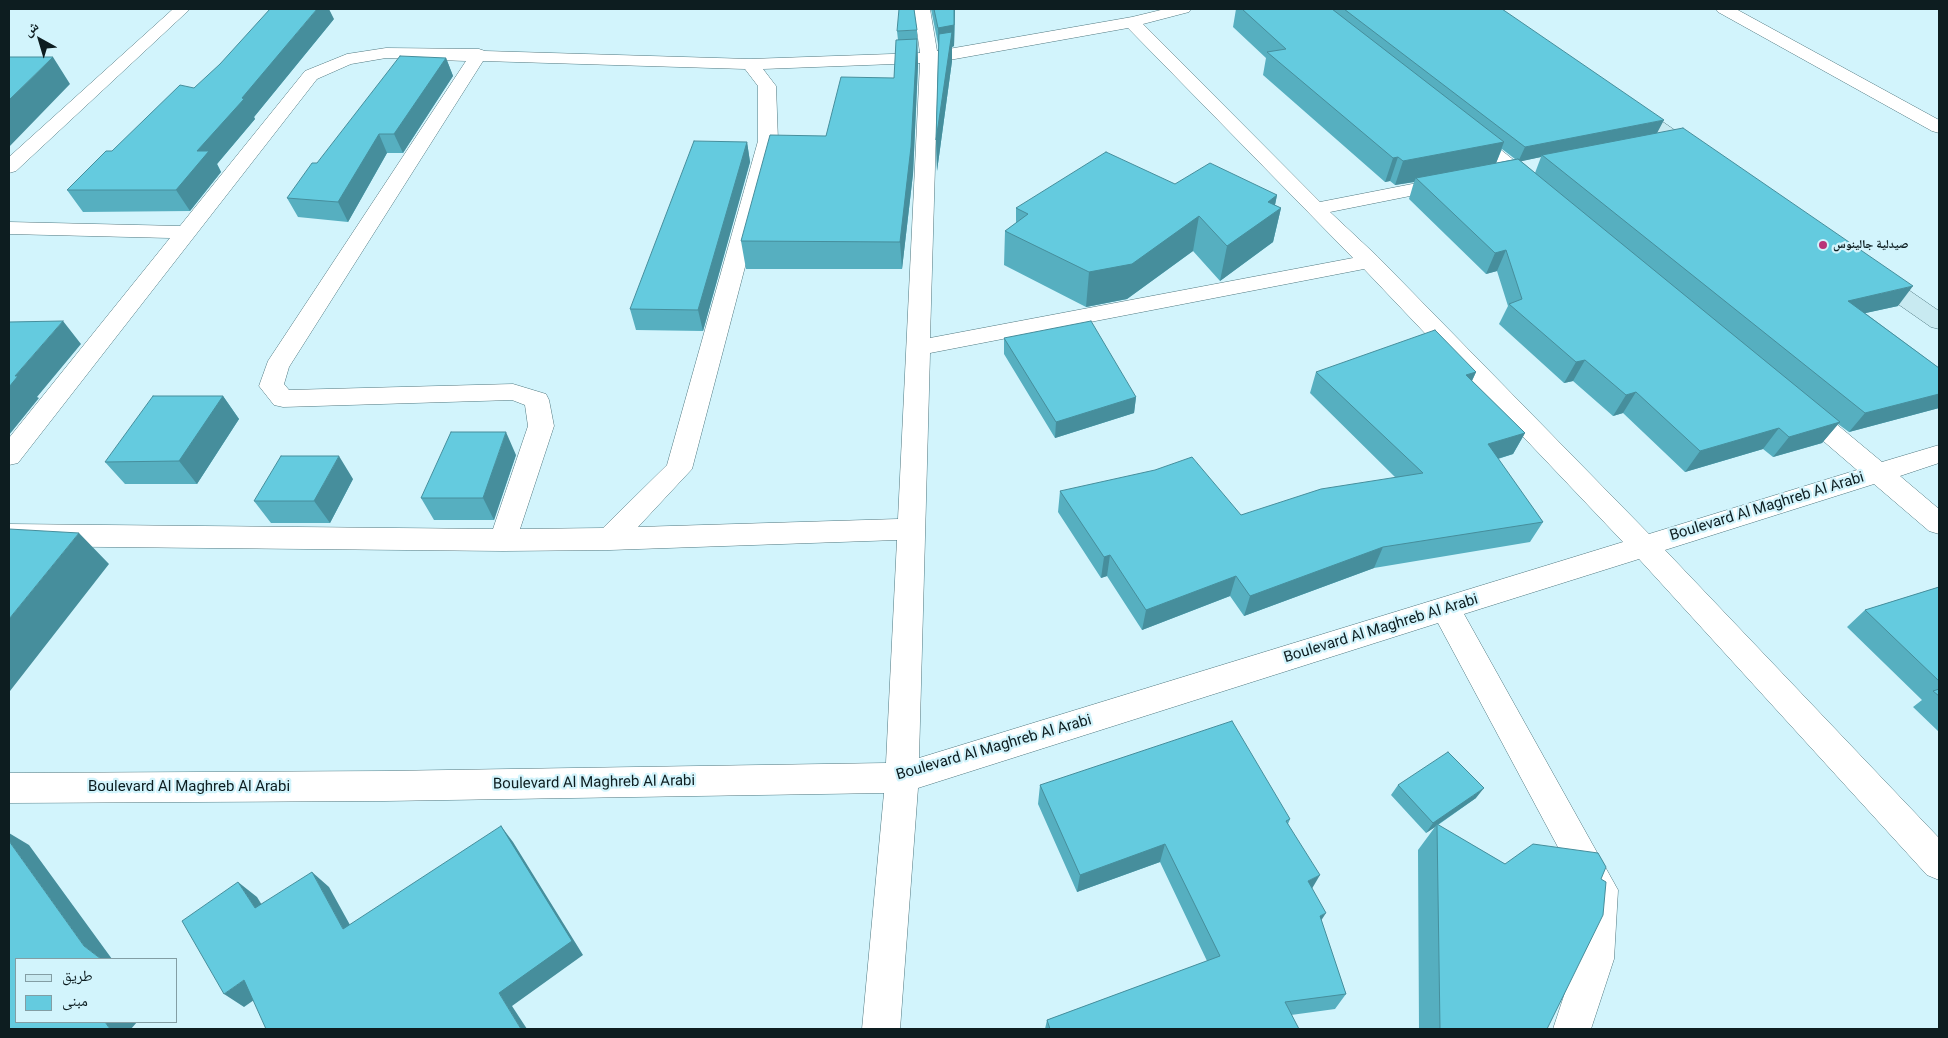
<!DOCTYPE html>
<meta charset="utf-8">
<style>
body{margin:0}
#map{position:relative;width:1948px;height:1038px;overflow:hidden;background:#d2f4fc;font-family:Roboto,"Noto Naskh Arabic",sans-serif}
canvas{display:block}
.frame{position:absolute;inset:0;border:10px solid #0d1d20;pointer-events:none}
.legend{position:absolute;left:15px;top:958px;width:162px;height:65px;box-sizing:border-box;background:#d2f4fc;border:1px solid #839ea4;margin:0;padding:6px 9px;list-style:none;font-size:15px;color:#0d1d20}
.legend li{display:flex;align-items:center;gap:10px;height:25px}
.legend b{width:25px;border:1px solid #839ea4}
.north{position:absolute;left:15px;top:15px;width:50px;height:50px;-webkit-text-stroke:4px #d2f4fc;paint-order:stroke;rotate:321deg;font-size:14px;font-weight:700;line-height:20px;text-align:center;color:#0d1d20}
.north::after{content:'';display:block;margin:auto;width:18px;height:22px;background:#0d1d20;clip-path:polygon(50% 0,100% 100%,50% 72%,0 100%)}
</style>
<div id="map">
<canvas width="1948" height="1038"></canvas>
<div class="frame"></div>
<ul class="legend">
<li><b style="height:6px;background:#c8eaf1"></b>طريق</li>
<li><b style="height:14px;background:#64cbdf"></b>مبنى</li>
</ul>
<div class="north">ش</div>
</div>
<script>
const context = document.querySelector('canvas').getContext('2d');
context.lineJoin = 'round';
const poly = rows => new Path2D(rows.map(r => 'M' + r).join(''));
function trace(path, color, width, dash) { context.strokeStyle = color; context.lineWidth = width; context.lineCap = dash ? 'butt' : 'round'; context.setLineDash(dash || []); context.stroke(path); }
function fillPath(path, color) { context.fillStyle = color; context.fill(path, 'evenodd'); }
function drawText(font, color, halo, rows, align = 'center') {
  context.font = font + ' Roboto,"Noto Naskh Arabic",sans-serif'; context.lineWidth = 4.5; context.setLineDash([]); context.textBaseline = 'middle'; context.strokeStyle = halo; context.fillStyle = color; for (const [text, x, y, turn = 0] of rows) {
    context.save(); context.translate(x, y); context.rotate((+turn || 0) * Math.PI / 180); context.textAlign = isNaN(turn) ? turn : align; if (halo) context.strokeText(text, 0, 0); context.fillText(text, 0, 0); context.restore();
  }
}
const street = poly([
 [173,9,190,9,16,171,9,173,9,157,173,9],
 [914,9,930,9,937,51,1132,17,1165,9,1191,9,1189,12,1143,24,1320,202,1448,177,1455,179,1458,183,1455,187,1330,212,1377,256,1649,534,1857,470,1793,415,1789,409,1793,403,1802,400,1811,403,1882,462,1939,445,1939,463,1900,476,1939,509,1939,534,1929,531,1874,484,1665,550,1939,838,1939,880,1927,875,1639,559,1464,614,1618,890,1614,959,1591,1029,1553,1029,1576,959,1582,892,1438,623,918,788,900,1029,862,1029,884,793,385,801,9,803,9,773,385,771,886,763,897,540,610,550,503,551,9,546,9,524,493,529,528,426,525,405,512,400,283,407,274,405,259,386,268,361,466,61,386,58,351,64,317,79,18,463,9,465,9,438,170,238,9,234,9,222,180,226,305,71,347,54,386,48,479,49,485,51,750,59,920,53,914,9],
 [1128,28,1353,258,930,338,938,62,1128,28],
 [483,61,745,69,758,86,758,141,667,465,603,528,520,529,554,426,549,400,546,394,513,384,289,390,284,384,289,367,483,61],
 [920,63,898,519,638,527,692,469,778,141,776,86,763,69,920,63],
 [1364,269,1623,542,919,758,930,353,1364,269],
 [1716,9,1736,9,1939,120,1939,133,1932,131,1718,12,1716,9],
 [1469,128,1476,130,1540,181,1543,185,1540,189,1533,191,1526,189,1462,138,1459,134,1462,130,1469,128]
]);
const secondary = poly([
 [1628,100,1634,102,1702,149,1705,153,1702,157,1688,157,1622,110,1619,106,1622,102,1628,100],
 [1873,269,1881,271,1939,311,1939,329,1931,327,1865,281,1862,276,1865,271,1873,269]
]);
const wall = poly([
 [931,9,955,9,954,46,952,47,952,61,937,171,936,140,939,49],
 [1236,9,1502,9,1657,133,1898,306,1865,313,1939,368,1939,408,1849,432,1838,424,1822,443,1773,457,1763,449,1685,472,1623,413,1613,416,1573,381,1564,383,1499,324,1508,306,1497,271,1486,274,1409,199,1414,182,1395,185,1390,181,1385,182,1263,75,1266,58,1233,27],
 [1502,149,1515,159,1496,163],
 [1541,157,1535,173,1521,161],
 [334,19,254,117,255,119,217,164,221,172,190,211,83,212,67,190,112,151,194,88],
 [917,30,918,65,913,174,902,269,746,269,741,241,826,136,894,78,898,40,897,31],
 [446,58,453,76,403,153,387,153,348,222,298,217,287,198,317,163],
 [747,142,750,162,703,331,636,330,630,309],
 [1175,184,1277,195,1275,205,1281,208,1273,242,1220,281,1193,251,1127,299,1086,307,1004,265,1005,231,1016,223,1016,208],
 [1004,338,1136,397,1134,413,1055,438,1004,354],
 [1316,372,1476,372,1472,381,1525,433,1513,454,1498,459,1543,522,1530,542,1374,568,1244,616,1230,596,1142,630,1107,576,1101,578,1058,512,1060,491,1241,515,1396,478,1310,393],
 [223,396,239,419,197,484,125,484,105,462],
 [516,455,494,520,434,520,421,498],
 [353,479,330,523,271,523,254,501],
 [1939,587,1939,732,1913,707,1922,700,1847,627,1865,610],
 [1040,785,1290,819,1288,824,1312,889,1321,921,1346,994,1335,1009,1291,1015,1299,1029,1045,1029,1047,1020,1207,961,1160,862,1077,892,1038,804],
 [1398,785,1476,798,1438,825,1505,864,1601,879,1547,1029,1419,1029,1418,850,1435,827,1426,833,1391,795]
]);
const shadedWall = poly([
 [317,9,329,9,334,19,254,117,255,119,217,164,221,172,190,211,176,190,197,151],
 [954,9,955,9,954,46,952,47,952,61,937,171,936,140,939,49,938,28],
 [917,39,918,65,913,174,902,269,900,242],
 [53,57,70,84,9,147,9,100],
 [446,58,453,76,403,153,394,134],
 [1664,120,1656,135,1542,155,1541,157,1518,162,1525,147],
 [379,134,387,153,348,222,338,202],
 [747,142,750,162,703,331,698,310],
 [1504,142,1495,166,1416,178,1414,182,1395,185,1403,161],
 [1398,157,1390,181,1385,182,1393,158],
 [1277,195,1273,214,1281,208,1273,242,1220,281,1227,246,1268,202],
 [1199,216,1193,251,1127,299,1086,307,1089,272],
 [1506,250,1497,271,1486,274,1495,253],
 [1913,286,1898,306,1834,320,1848,301],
 [63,321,81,344,37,397,39,398,9,435,9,387,15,376],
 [1585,360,1573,381,1564,383,1576,362],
 [1476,372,1466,393,1466,375],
 [1636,392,1623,413,1613,416,1626,395],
 [1939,394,1939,408,1849,432,1865,413],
 [223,396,239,419,197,484,179,461],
 [1136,397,1134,413,1055,438,1056,422],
 [1840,422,1822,443,1773,457,1789,437],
 [1779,428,1763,449,1685,472,1700,451],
 [506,432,516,455,494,520,483,498],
 [1525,433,1513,454,1477,465,1488,444],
 [339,456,353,479,330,523,314,501],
 [79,533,109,564,10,691,9,690,9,619],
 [1383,547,1374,568,1244,616,1250,596],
 [1110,555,1107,576,1101,578,1104,557],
 [1236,576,1230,596,1142,630,1146,610],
 [1484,788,1476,798,1437,825,1437,824,1435,827,1426,833,1433,823],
 [501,826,513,842,583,955,512,1006,527,1029,521,1029,499,993],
 [9,833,29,845,112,959,101,959,84,946,9,841],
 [1165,844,1160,862,1077,892,1080,875],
 [312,872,329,887,360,943,343,929],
 [1320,875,1310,892,1308,881],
 [238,882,257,897,273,923,255,908],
 [1326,913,1315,930,1320,916],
 [244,980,264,993,244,1007,224,994],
 [105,1022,137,1022,131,1029,110,1029]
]);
const building = poly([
 [270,9,317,9,242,98,244,99,197,151,209,151,176,190,67,190,106,151,112,151,180,85,194,88,220,64,270,9],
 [899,9,914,9,917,30,897,31,899,9],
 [934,9,954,9,954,25,938,28,934,9],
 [1242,9,1332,9,1504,142,1403,161,1398,157,1393,158,1267,52,1286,49,1242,9],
 [1344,9,1502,9,1664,120,1525,147,1344,9],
 [952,32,936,140,939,34,952,32],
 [917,39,911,147,900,242,741,241,770,135,826,136,841,77,894,78,896,40,917,39],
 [400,56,446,58,394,134,379,134,338,202,287,198,312,163,317,163,400,56],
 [9,57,53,57,9,100,9,57],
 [1683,128,1913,286,1848,301,1939,368,1939,394,1865,413,1542,155,1683,128],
 [694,141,747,142,698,310,630,309,694,141],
 [1106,152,1175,184,1210,163,1277,195,1268,202,1281,208,1227,246,1199,216,1132,264,1089,272,1005,231,1028,214,1016,208,1106,152],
 [1518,159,1840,422,1789,437,1779,428,1700,451,1636,392,1626,395,1585,360,1576,362,1509,304,1522,299,1506,250,1495,253,1416,178,1518,159],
 [63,321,15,376,18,376,9,387,9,322,63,321],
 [1091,321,1136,397,1056,422,1004,338,1091,321],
 [1435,330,1476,372,1466,375,1525,433,1488,444,1543,522,1383,547,1250,596,1236,576,1146,610,1110,555,1104,557,1060,491,1155,470,1192,457,1241,515,1321,489,1423,473,1316,372,1435,330],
 [153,396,223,396,179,461,105,462,153,396],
 [451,432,506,432,483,498,421,498,451,432],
 [281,456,339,456,314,501,254,501,281,456],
 [9,529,79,533,9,619,9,529],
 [1939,587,1939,681,1865,610,1939,587],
 [1939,689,1939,696,1933,691,1939,689],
 [1232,721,1290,819,1286,821,1320,875,1308,881,1326,913,1320,916,1346,994,1285,1002,1299,1029,1050,1029,1047,1020,1220,956,1165,844,1080,875,1040,785,1232,721],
 [1448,752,1484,788,1433,823,1398,785,1448,752],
 [1437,824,1505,864,1533,844,1598,853,1606,867,1601,879,1606,882,1603,915,1547,1029,1440,1029,1437,824],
 [501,826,572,941,499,993,521,1029,266,1029,244,980,224,994,182,921,238,882,255,908,312,872,343,929,501,826],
 [9,841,84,946,101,959,16,959,16,1022,105,1022,110,1029,9,1029,9,841]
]);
const markers = [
 [1823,245,5,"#b83479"]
];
const farPoinames = [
 ["صيدلية جالينوس",1833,245]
];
const streetNames = [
 ["Boulevard Al Maghreb Al Arabi",1767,507,-17],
 ["Boulevard Al Maghreb Al Arabi",1381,629,-17],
 ["Boulevard Al Maghreb Al Arabi",994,748,-16],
 ["Boulevard Al Maghreb Al Arabi",594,783,-1],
 ["Boulevard Al Maghreb Al Arabi",189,787]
];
trace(street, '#507880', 1);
trace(secondary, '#507880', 1);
fillPath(street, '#fff');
fillPath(secondary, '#c8eaf1');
fillPath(wall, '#56afc0');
fillPath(shadedWall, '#468e9c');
fillPath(building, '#64cbdf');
trace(building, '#468e9c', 1);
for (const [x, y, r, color] of markers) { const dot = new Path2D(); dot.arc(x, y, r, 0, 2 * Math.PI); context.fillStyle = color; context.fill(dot); trace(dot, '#d2f4fc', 2); }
drawText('bold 12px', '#0d1d20', '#d2f4fc', farPoinames, 'left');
drawText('15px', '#0d1d20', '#d2f4fc', streetNames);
</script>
